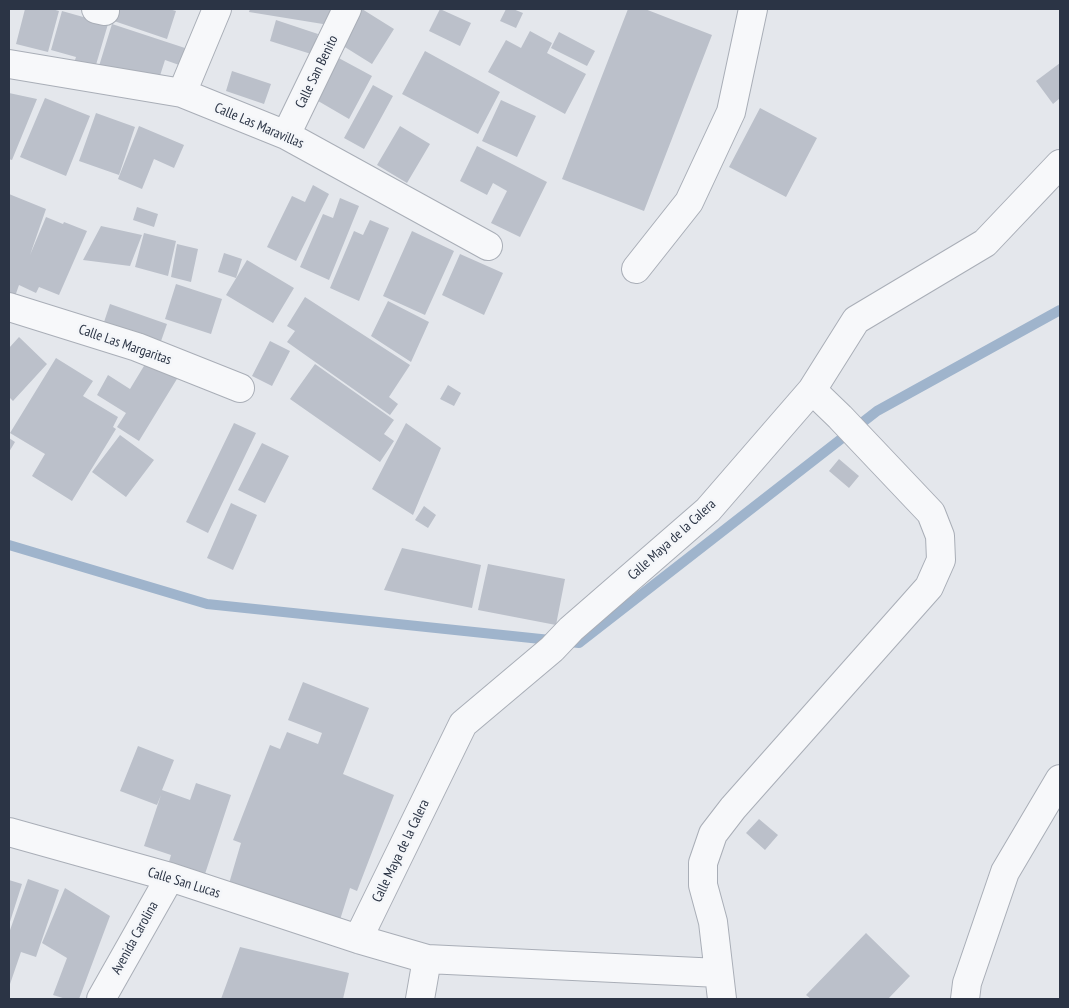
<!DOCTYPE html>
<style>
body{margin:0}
#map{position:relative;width:1069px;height:1008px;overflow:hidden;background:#e4e7ec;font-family:"PT Sans Narrow",sans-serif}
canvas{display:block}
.frame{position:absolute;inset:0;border:10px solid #2b3445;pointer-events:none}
</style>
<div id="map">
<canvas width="1069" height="1008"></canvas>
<div class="frame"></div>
</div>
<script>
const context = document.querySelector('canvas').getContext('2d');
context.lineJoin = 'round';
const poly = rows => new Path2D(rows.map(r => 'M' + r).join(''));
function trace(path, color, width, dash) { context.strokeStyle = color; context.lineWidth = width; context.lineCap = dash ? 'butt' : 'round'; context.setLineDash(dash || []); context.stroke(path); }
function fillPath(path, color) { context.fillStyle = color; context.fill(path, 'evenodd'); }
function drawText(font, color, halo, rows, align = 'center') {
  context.font = font + ' "PT Sans Narrow",sans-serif'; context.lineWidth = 5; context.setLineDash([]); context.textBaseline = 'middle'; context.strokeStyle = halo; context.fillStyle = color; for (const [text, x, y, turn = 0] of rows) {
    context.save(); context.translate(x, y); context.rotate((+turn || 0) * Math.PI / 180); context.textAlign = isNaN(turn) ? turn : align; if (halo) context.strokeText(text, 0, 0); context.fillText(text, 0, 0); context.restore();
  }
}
const stream = poly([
 [9,545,207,604,579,643,877,411,1060,310]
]);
const building = poly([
 [25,9,52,9,59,11,48,52,16,44],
 [118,9,169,9,176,11,167,39,114,21],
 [250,9,335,9,329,25,249,12],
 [362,9,394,29,372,64,340,44],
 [440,9,471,23,460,46,429,31],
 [506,9,513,9,523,13,516,28,500,21],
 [628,9,645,9,712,35,644,211,562,179],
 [62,11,108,24,93,75,72,69,76,57,51,50],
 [276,20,318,34,311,54,270,41],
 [112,24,188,49,182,66,165,60,157,85,99,66],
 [530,31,552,43,547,53,586,74,565,114,488,72,506,40,521,48],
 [559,32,595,51,587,66,551,48],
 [425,51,500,92,478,134,402,94],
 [335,56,372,76,349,119,313,98],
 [1060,63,1060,98,1053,104,1036,81],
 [232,71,271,84,264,104,226,91],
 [373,85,393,96,364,149,344,138],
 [9,93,37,99,12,160,9,159],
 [45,98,90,116,66,176,20,157],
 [501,100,536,116,517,157,482,141],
 [760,108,817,138,786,197,729,167],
 [96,113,135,127,119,175,79,161],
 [139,126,184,145,174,168,154,159,142,189,118,179],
 [400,126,430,144,407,183,377,165],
 [477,146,547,182,520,237,491,223,507,191,493,183,487,195,460,181],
 [313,185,329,194,296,261,267,247,292,196,305,202],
 [9,194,46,209,30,255,46,217,63,224,64,222,87,231,59,295,39,287,36,293,19,285,12,305,9,304],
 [340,198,359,206,329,280,300,267,323,214,333,218],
 [137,207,158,214,154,227,133,220],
 [370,220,389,228,359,301,330,288,354,231,363,235],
 [101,226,142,235,130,266,83,260],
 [412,231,454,251,425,315,383,296],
 [144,233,176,241,168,276,135,267],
 [177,244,198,249,191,282,171,277],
 [224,253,242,259,236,278,218,272],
 [460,254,503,273,484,315,442,295],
 [247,260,294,288,273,323,226,295],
 [176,284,222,299,211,334,165,319],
 [305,297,410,365,389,397,398,404,390,415,287,342,295,331,287,326],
 [388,301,429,322,411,362,371,336],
 [110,304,167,324,160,344,103,325],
 [19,337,47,364,13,401,9,397,9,348],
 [270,341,290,351,272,386,252,376],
 [150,356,180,374,139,441,117,427,126,413,97,395,108,375,130,389],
 [56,358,93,381,83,396,118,417,113,427,116,429,72,501,32,476,45,454,10,433],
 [315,364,394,420,384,434,394,441,380,462,290,399],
 [448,385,461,393,454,406,440,399],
 [234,423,256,433,208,533,186,522],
 [406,423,441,448,413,515,372,489],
 [120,435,154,460,126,497,92,472],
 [9,438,15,442,9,452],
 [262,443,289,456,265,503,238,490],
 [839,459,859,476,849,488,829,471],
 [231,503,257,515,233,570,207,558],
 [424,506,436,515,428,528,415,520],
 [402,548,481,565,472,608,384,590],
 [488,564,565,579,556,625,478,610],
 [303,682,369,708,343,774,394,795,357,891,350,888,339,923,228,887,241,843,233,840,270,745,280,749,287,732,318,744,322,733,288,720],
 [138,746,174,760,162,790,190,800,196,783,231,795,204,877,168,865,171,855,144,846,161,795,157,805,120,791],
 [759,819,778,835,765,850,746,833],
 [28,879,59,890,36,957,21,952,9,987,9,933],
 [9,880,22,884,9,925],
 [65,888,110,916,79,999,66,999,53,995,67,958,42,943],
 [866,933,910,976,888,999,811,999,806,995],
 [240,947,349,973,343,999,221,999]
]);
const minor = poly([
 [96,9,105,11,105,9],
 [9,64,182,93,286,135,488,246],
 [182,93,217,9],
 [286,135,347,9],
 [636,269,689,202,731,112,753,9],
 [9,307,137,347,240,388],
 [9,832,170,877,358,939,427,959,719,973],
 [358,939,463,724,552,649,571,629,708,510,812,390,856,320,985,243,1060,164],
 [101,999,170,877],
 [420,999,427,959],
 [722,999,713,922,703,885,703,863,713,834,733,808,929,587,941,560,940,536,931,513,840,417,812,390],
 [965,999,967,983,1005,872,1060,779]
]);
const streetNames = [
 ["Calle San Benito",317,72,-64],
 ["Calle Las Maravillas",259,126,23],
 ["Calle Las Margaritas",125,345,19],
 ["Calle Maya de la Calera",672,540,-42],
 ["Calle Maya de la Calera",401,851,-64],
 ["Calle San Lucas",184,883,17],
 ["Avenida Carolina",135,938,-61]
];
trace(stream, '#9fb4cc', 10);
fillPath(building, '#bbc0ca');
trace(minor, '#a9aeb7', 30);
trace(minor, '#f7f8fa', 28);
drawText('14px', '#2b3445', '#f4f6f9', streetNames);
</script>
